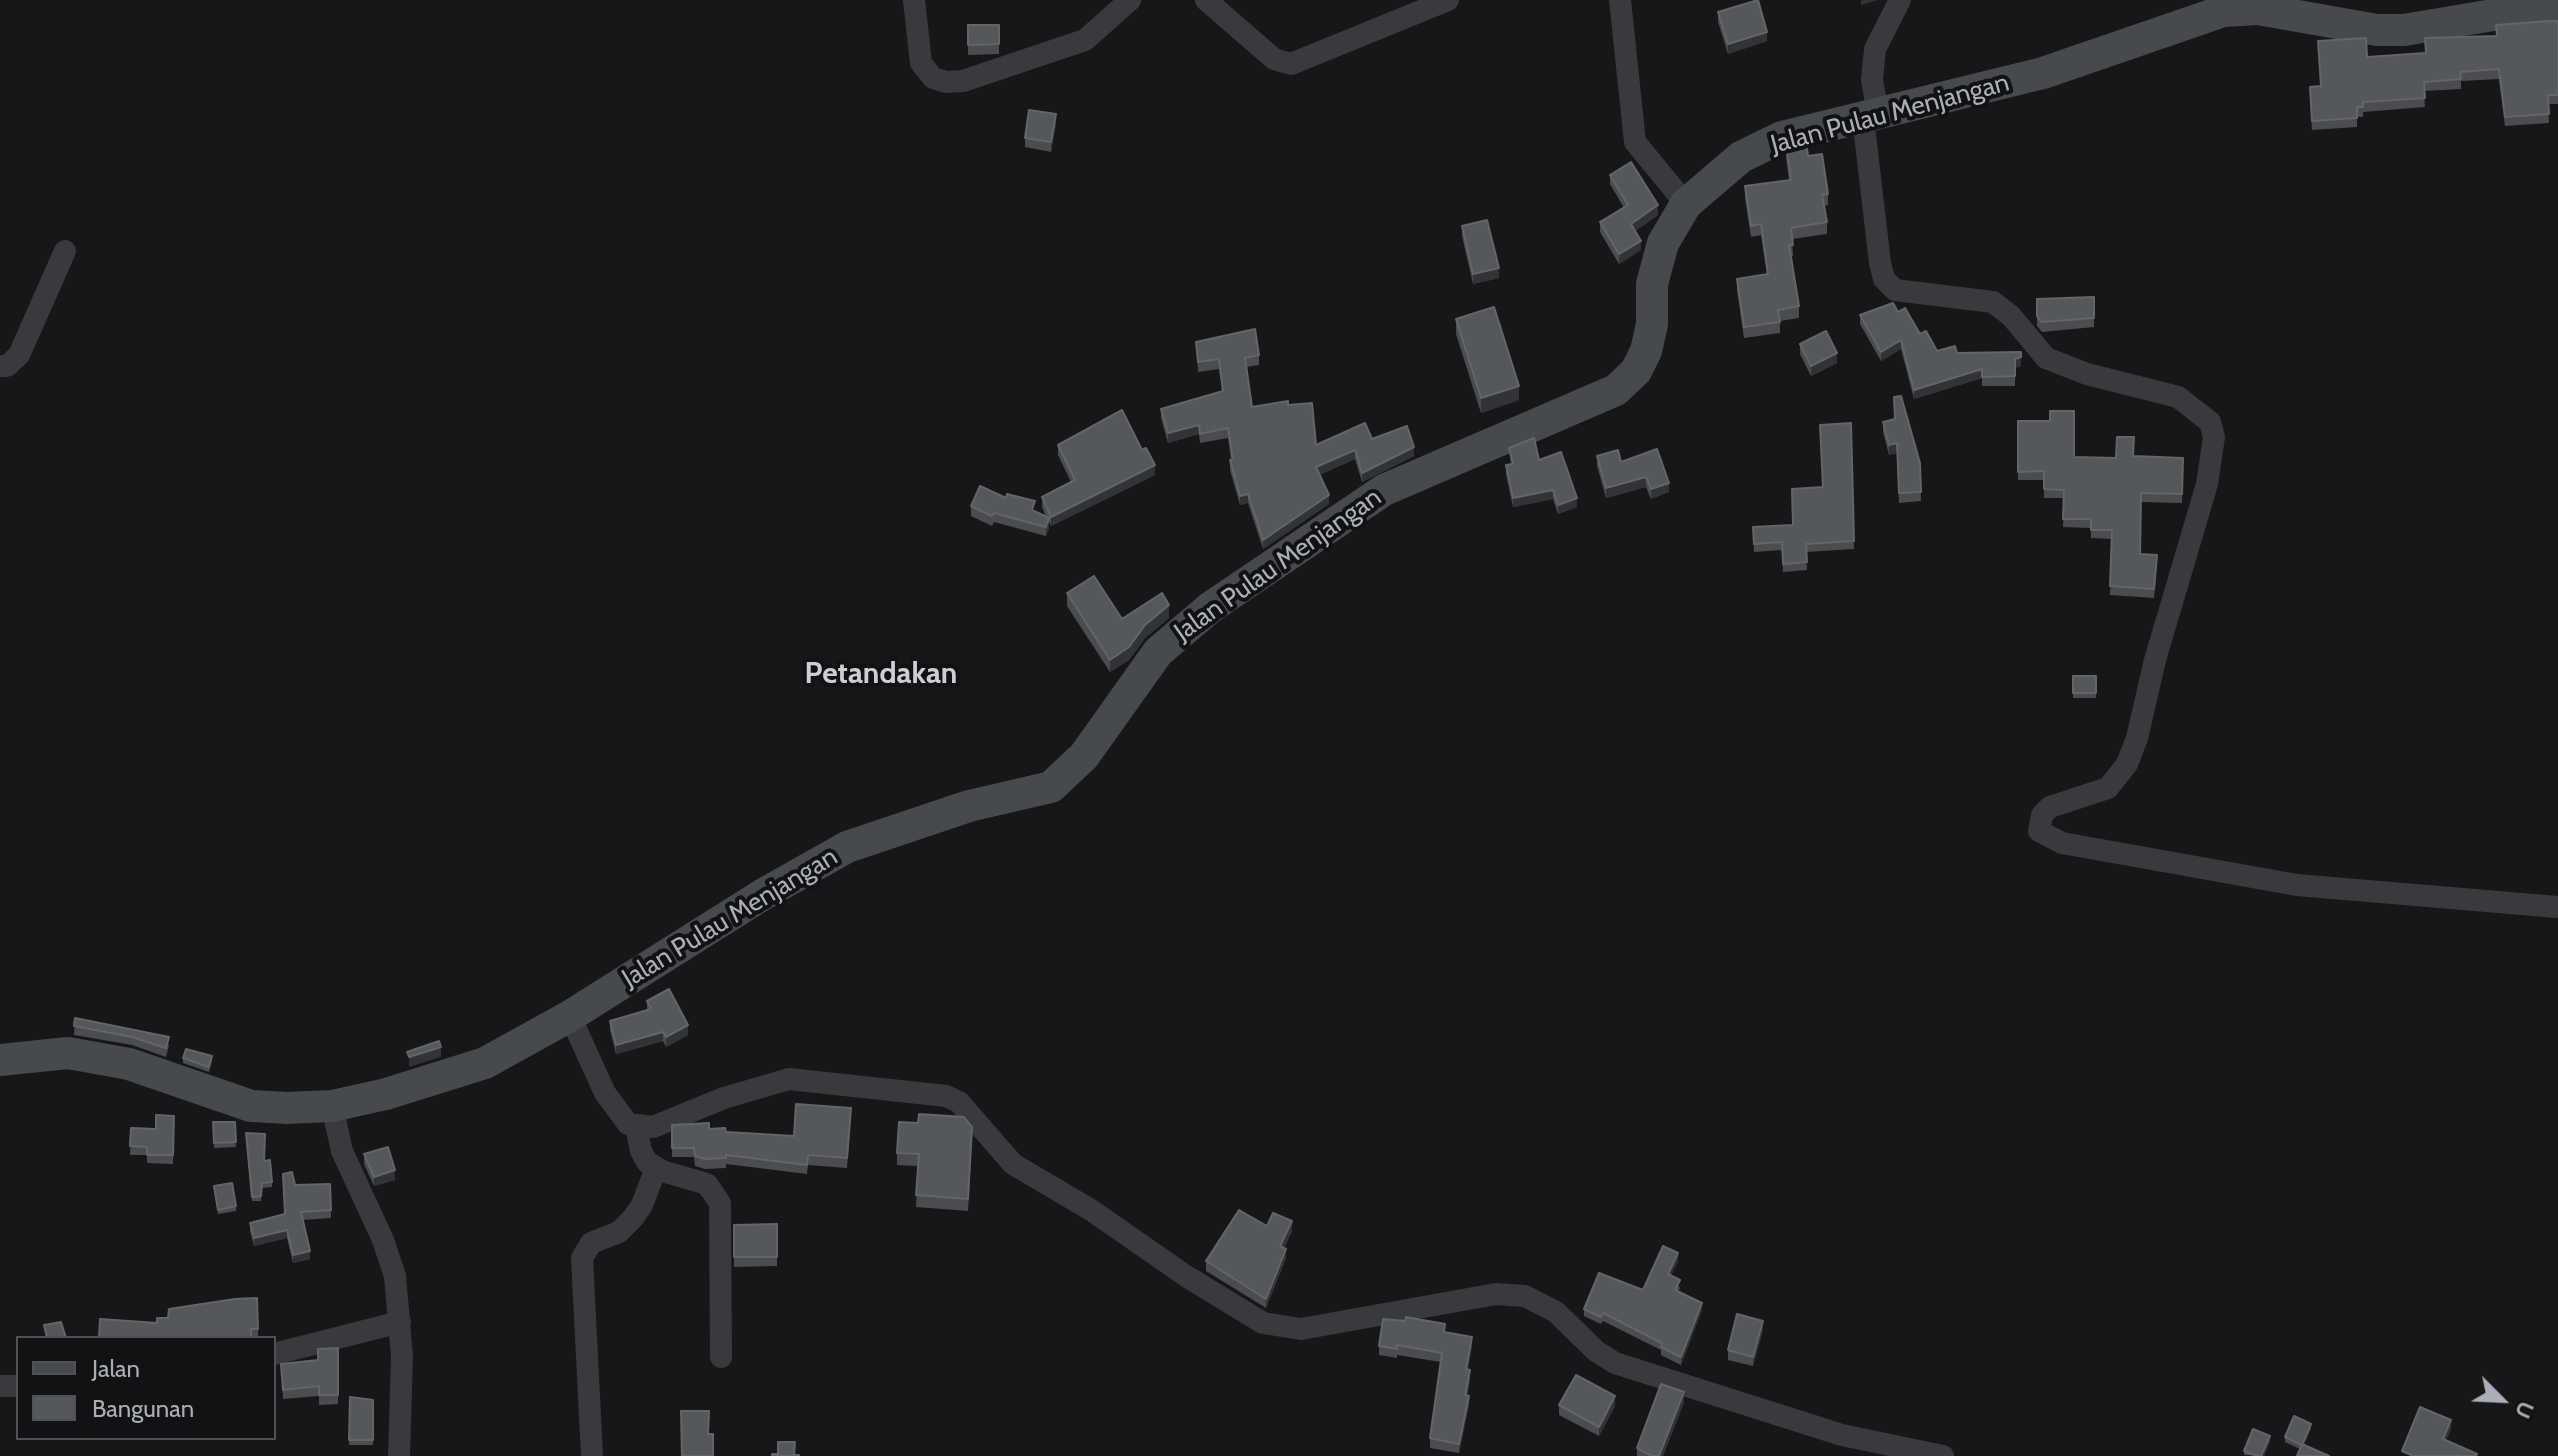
<!DOCTYPE html>
<style>
body{margin:0}
#map{position:relative;width:2558px;height:1456px;overflow:hidden;background:#171719;font-family:Cabin,sans-serif}
canvas{display:block}
.legend{position:absolute;left:16px;top:1336px;width:260px;height:104px;box-sizing:border-box;background:#121214;border:2px solid #4e5156;margin:0;padding:10px 14px;list-style:none;font-size:24px;color:#a9afb8}
.legend li{display:flex;align-items:center;gap:16px;height:40px}
.legend b{width:40px;border:2px solid #4e5156}
.north{position:absolute;left:2462px;top:1360px;width:80px;height:80px;-webkit-text-stroke:6px #121214;paint-order:stroke;rotate:114deg;font-size:22px;font-weight:700;line-height:32px;text-align:center;color:#a9afb8}
.north::after{content:'';display:block;margin:auto;width:28px;height:36px;background:#a9afb8;clip-path:polygon(50% 0,100% 100%,50% 72%,0 100%)}
</style>
<div id="map">
<canvas width="2558" height="1456"></canvas>
<ul class="legend">
<li><b style="height:10px;background:#46494e"></b>Jalan</li>
<li><b style="height:22px;background:#54575c"></b>Bangunan</li>
</ul>
<div class="north">U</div>
</div>
<script>
const context = document.querySelector('canvas').getContext('2d');
context.lineJoin = 'round';
const poly = rows => new Path2D(rows.map(r => 'M' + r).join(''));
function trace(path, color, width, dash) { context.strokeStyle = color; context.lineWidth = width; context.lineCap = dash ? 'butt' : 'round'; context.setLineDash(dash || []); context.stroke(path); }
function fillPath(path, color) { context.fillStyle = color; context.fill(path, 'evenodd'); }
function drawText(font, color, halo, rows, align = 'center') {
  context.font = font + ' Cabin,sans-serif'; context.lineWidth = 8; context.setLineDash([]); context.textBaseline = 'middle'; context.strokeStyle = halo; context.fillStyle = color; for (const [text, x, y, turn = 0] of rows) {
    context.save(); context.translate(x, y); context.rotate((+turn || 0) * Math.PI / 180); context.textAlign = isNaN(turn) ? turn : align; if (halo) context.strokeText(text, 0, 0); context.fillText(text, 0, 0); context.restore();
  }
}
const street = poly([
 [914,0,921,63,933,78,946,82,963,81,1085,40,1130,0],
 [1206,0,1274,59,1291,64,1448,0],
 [1620,0,1635,142,1686,204],
 [1878,113,1872,80,1875,49,1900,0],
 [1863,118,1880,263,1884,279,1895,290,1993,302,2011,316,2046,358,2087,374,2178,397,2210,422,2214,437,2207,484,2155,660,2137,738,2127,764,2108,788,2050,807,2042,815,2039,831,2062,843,2297,885,2558,907],
 [0,366,7,366,19,355,65,251],
 [570,1016,605,1093,628,1124,653,1127,724,1098,789,1079,946,1096,959,1102,1013,1164,1091,1210,1186,1276,1263,1323,1301,1329,1496,1294,1525,1296,1556,1312,1596,1351,1615,1363,1842,1435,1943,1456],
 [332,1106,342,1151,383,1240,395,1276,402,1356,399,1456],
 [636,1126,641,1151,647,1162,662,1171,707,1184,720,1203,721,1357],
 [274,1354,400,1322],
 [0,1386,18,1386],
 [592,1456,582,1258,591,1243,619,1232,633,1218,642,1205,656,1168]
]);
const secondary = poly([
 [0,1060,68,1053,129,1064,251,1106,287,1108,332,1106,386,1094,485,1063,570,1016,762,895,847,847,969,806,1051,787,1084,756,1158,652,1211,607,1384,490,1616,390,1636,371,1646,351,1652,324,1652,284,1663,243,1686,204,1741,157,1782,137,2043,73,2223,11,2258,9,2377,30,2404,30,2558,4]
]);
const wall = poly([
 [1718,12,1767,41,1728,54,1718,22],
 [2558,21,2558,104,2548,104,2549,123,2505,126,2499,79,2461,81,2461,89,2424,91,2425,107,2363,112,2363,117,2357,117,2357,127,2312,130,2310,97,2320,86,2367,57,2425,53],
 [968,25,999,25,999,54,968,55],
 [1056,123,1051,152,1025,147,1025,138],
 [1786,145,1808,156,1828,194,1828,205,1824,206,1827,222,1827,234,1792,239,1793,256,1791,256,1799,306,1799,318,1780,321,1780,333,1744,338,1737,290,1737,279,1767,274,1761,235,1751,237,1745,198,1745,186,1789,180,1786,156],
 [1610,175,1658,215,1635,231,1641,250,1619,264,1600,232,1600,222,1624,208,1610,184],
 [1462,226,1499,278,1473,284,1462,236],
 [2094,297,2094,327,2042,332,2037,326,2037,299],
 [1898,312,1937,351,1957,353,2021,366,2015,368,2015,386,1982,386,1982,378,1914,399,1901,349,1881,361,1860,324,1860,315],
 [1456,319,1519,400,1481,413,1456,334],
 [1196,342,1259,355,1259,365,1246,367,1252,407,1288,405,1316,445,1372,439,1414,456,1362,482,1355,459,1319,475,1329,504,1263,549,1248,503,1240,505,1230,470,1230,460,1231,460,1228,438,1200,443,1199,434,1168,443,1161,418,1161,409,1222,391,1219,369,1198,372],
 [1800,344,1837,363,1811,376,1800,354],
 [2018,421,2074,457,2116,458,2134,456,2183,458,2182,503,2141,502,2140,554,2157,563,2154,598,2110,595,2112,539,2091,538,2091,528,2063,527,2064,498,2044,498,2044,480,2018,480],
 [1883,422,1920,463,1921,501,1899,503,1897,453,1889,455,1883,432],
 [1851,423,1854,549,1806,552,1807,570,1783,572,1782,550,1754,552,1753,527,1793,525,1823,487],
 [1058,445,1155,475,1051,526,1049,522,1049,528,1046,536,994,522,992,526,971,516,971,506,1034,511,1046,517,1042,507,1042,497,1071,482,1058,455],
 [1509,448,1539,460,1577,507,1558,514,1553,499,1513,507,1506,474,1506,465,1511,464],
 [1597,456,1621,462,1669,492,1651,499,1646,487,1606,498,1597,466],
 [1067,593,1122,619,1169,618,1145,638,1129,660,1110,672,1067,606],
 [2073,676,2096,676,2096,698,2073,698],
 [647,1001,688,1035,666,1047,663,1041,616,1054,610,1030,610,1021,647,1010],
 [75,1018,169,1045,166,1057,132,1045,74,1035],
 [183,1058,212,1061,209,1072,183,1063],
 [174,1116,173,1164,147,1163,147,1155,130,1155,131,1128,156,1129],
 [851,1117,847,1168,808,1165,807,1174,726,1164,726,1168,705,1169,695,1166,694,1157,672,1157,672,1125,726,1132,794,1136],
 [213,1122,235,1122,236,1147,214,1148],
 [246,1138,264,1161,272,1182,272,1187,262,1188,261,1201,252,1201],
 [972,1139,968,1211,916,1207,918,1166,897,1165,897,1153],
 [364,1154,395,1180,374,1186,364,1164],
 [295,1185,331,1210,331,1218,303,1220,310,1259,293,1263,287,1238,254,1246,250,1231,250,1223,285,1214],
 [214,1186,236,1206,236,1211,218,1214],
 [777,1224,777,1266,734,1267,734,1225],
 [1267,1226,1292,1231,1284,1248,1286,1258,1266,1308,1206,1271,1206,1261],
 [1678,1261,1671,1275,1680,1288,1678,1292,1702,1310,1681,1365,1661,1355,1661,1350,1603,1321,1601,1324,1584,1316,1584,1309,1643,1290],
 [257,1298,258,1336,251,1337,157,1323,168,1318],
 [1763,1330,1753,1366,1728,1360,1728,1350],
 [1445,1333,1472,1346,1468,1369,1470,1379,1467,1396,1469,1405,1459,1453,1430,1448,1430,1438,1441,1362,1397,1355,1397,1358,1379,1355,1379,1346],
 [338,1348,338,1404,319,1405,319,1396,283,1399,281,1364,318,1360],
 [350,1397,373,1400,373,1445,349,1445],
 [1684,1402,1663,1456,1637,1456,1637,1448],
 [1559,1405,1615,1406,1599,1436,1559,1415],
 [2311,1429,2300,1449,2285,1442,2285,1437],
 [2270,1441,2264,1456,2244,1455,2244,1451]
]);
const shadedWall = poly([
 [1861,0,1878,0,1861,5],
 [1767,32,1767,41,1728,54,1728,44],
 [1056,114,1056,123,1051,152,1051,142],
 [1658,205,1658,215,1631,234,1631,224],
 [1641,241,1641,250,1619,264,1619,254],
 [1499,268,1499,278,1473,284,1473,274],
 [1901,340,1901,349,1881,361,1881,352],
 [1837,353,1837,363,1811,376,1811,366],
 [2021,357,2021,366,2015,368,2015,359],
 [1982,369,1982,378,1914,399,1914,390],
 [1519,386,1519,400,1481,413,1481,398],
 [1199,425,1199,434,1168,443,1168,433],
 [1897,443,1897,453,1889,455,1889,445],
 [1414,447,1414,456,1362,482,1362,473],
 [1355,450,1355,459,1316,476,1316,467],
 [1155,465,1155,475,1051,526,1051,517],
 [1646,477,1646,487,1606,498,1606,488],
 [1669,483,1669,492,1651,499,1651,489],
 [1553,490,1553,499,1513,507,1513,498],
 [1248,494,1248,503,1240,505,1240,496],
 [1329,495,1329,504,1263,549,1263,540],
 [1577,498,1577,507,1558,514,1558,505],
 [1049,518,1049,528,1046,536,1046,527],
 [1169,605,1169,618,1145,638,1129,660,1110,672,1110,660,1145,625],
 [688,1025,688,1035,666,1047,666,1037],
 [663,1032,663,1041,616,1054,616,1045],
 [441,1047,441,1057,409,1067,409,1057],
 [395,1170,395,1180,374,1186,374,1177],
 [1292,1221,1292,1231,1280,1256,1280,1246],
 [287,1230,287,1238,254,1246,254,1238],
 [1286,1249,1286,1258,1266,1308,1266,1299],
 [310,1251,310,1259,293,1263,293,1255],
 [1678,1253,1678,1261,1668,1282,1668,1274],
 [1702,1303,1702,1310,1681,1365,1681,1357],
 [1763,1321,1763,1330,1753,1366,1753,1357],
 [1472,1337,1472,1346,1466,1378,1466,1369],
 [1684,1392,1684,1402,1663,1456,1659,1456],
 [1469,1396,1469,1405,1459,1453,1459,1444],
 [1615,1396,1615,1406,1599,1436,1599,1427],
 [2451,1420,2451,1430,2443,1448,2443,1439],
 [2311,1424,2311,1429,2302,1450,2302,1445],
 [2270,1436,2270,1441,2264,1456,2261,1456]
]);
const building = poly([
 [1758,0,1767,32,1728,44,1718,12,1758,0],
 [2549,21,2558,21,2558,95,2548,95,2549,114,2505,117,2499,69,2460,72,2461,79,2424,82,2425,98,2363,102,2363,107,2357,107,2357,118,2312,121,2310,87,2321,86,2318,41,2366,38,2367,57,2426,53,2425,38,2497,36,2496,25,2549,21],
 [968,25,999,25,999,44,968,45,968,25],
 [1029,110,1056,114,1051,142,1025,138,1029,110],
 [1806,140,1808,156,1822,154,1828,194,1822,195,1827,222,1791,228,1793,245,1789,245,1799,306,1778,310,1780,322,1744,327,1737,279,1768,274,1761,224,1751,226,1745,186,1791,180,1786,145,1806,140],
 [1631,162,1658,205,1631,224,1641,241,1619,254,1600,222,1628,205,1610,175,1631,162],
 [1487,220,1499,268,1473,274,1462,226,1487,220],
 [2094,297,2094,318,2042,322,2037,316,2037,299,2094,297],
 [1893,303,1898,312,1905,308,1920,334,1926,331,1937,351,1955,346,1957,353,2021,352,2021,357,2015,359,2015,376,1982,377,1982,369,1914,390,1901,340,1881,352,1860,315,1893,303],
 [1494,307,1519,386,1481,398,1456,319,1494,307],
 [1255,329,1259,355,1245,358,1252,407,1288,401,1288,405,1312,403,1316,445,1365,423,1372,439,1407,426,1414,447,1362,473,1355,450,1316,467,1329,495,1263,540,1248,494,1240,496,1230,460,1233,459,1228,428,1200,434,1199,425,1168,433,1161,409,1223,391,1219,359,1198,362,1196,342,1255,329],
 [1826,331,1837,353,1811,366,1800,344,1826,331],
 [1901,396,1920,463,1921,492,1899,493,1897,443,1889,445,1883,422,1895,419,1894,397,1901,396],
 [1122,410,1142,450,1146,448,1155,465,1051,517,1042,497,1075,480,1058,445,1122,410],
 [2050,411,2074,411,2074,457,2116,458,2117,437,2134,437,2133,456,2183,458,2182,494,2141,493,2140,554,2157,555,2154,589,2110,586,2112,530,2091,530,2091,519,2063,519,2064,490,2044,489,2044,471,2018,472,2018,421,2050,421,2050,411],
 [1851,423,1854,541,1806,544,1807,562,1783,564,1782,542,1754,544,1753,527,1793,525,1792,489,1823,487,1820,425,1851,423],
 [1534,438,1539,460,1561,452,1577,498,1558,505,1553,490,1513,498,1506,465,1513,464,1509,448,1534,438],
 [1657,449,1669,483,1651,489,1646,477,1606,488,1597,456,1618,450,1621,462,1657,449],
 [980,486,1006,498,1007,494,1035,501,1032,510,1049,518,1046,527,994,513,992,516,971,506,980,486],
 [1094,576,1122,619,1162,593,1169,605,1145,625,1129,647,1110,660,1067,593,1094,576],
 [2073,676,2096,676,2096,693,2073,693,2073,676],
 [669,989,688,1025,666,1037,663,1032,616,1045,610,1021,651,1009,647,1001,669,989],
 [75,1018,169,1037,166,1048,132,1037,74,1026,75,1018],
 [439,1041,441,1047,409,1057,407,1052,439,1041],
 [186,1049,212,1056,209,1067,183,1058,186,1049],
 [796,1104,851,1108,847,1158,808,1155,807,1165,726,1155,726,1158,705,1159,695,1156,694,1148,672,1148,672,1125,709,1123,709,1129,725,1128,726,1132,794,1136,796,1104],
 [919,1114,964,1117,972,1127,968,1199,916,1195,919,1154,897,1153,899,1122,918,1123,919,1114],
 [156,1115,174,1116,173,1155,147,1155,147,1147,130,1146,131,1128,156,1129,156,1115],
 [213,1122,235,1122,236,1142,214,1143,213,1122],
 [246,1133,265,1134,264,1161,270,1160,272,1182,262,1183,261,1196,252,1197,246,1133],
 [388,1147,395,1170,374,1177,364,1154,388,1147],
 [292,1172,295,1185,330,1184,331,1210,301,1212,310,1251,293,1255,287,1230,254,1238,250,1223,285,1214,283,1174,292,1172],
 [232,1183,236,1206,218,1210,214,1186,232,1183],
 [1239,1210,1267,1226,1273,1213,1292,1221,1280,1246,1286,1249,1266,1299,1206,1261,1239,1210],
 [777,1224,777,1257,734,1257,734,1225,777,1224],
 [1663,1246,1678,1253,1668,1274,1680,1280,1675,1290,1702,1303,1681,1357,1661,1347,1662,1343,1603,1313,1601,1317,1584,1309,1599,1273,1643,1290,1663,1246],
 [257,1298,258,1329,251,1329,251,1338,99,1338,100,1319,157,1323,157,1318,168,1318,169,1309,235,1299,257,1298],
 [1737,1314,1763,1321,1753,1357,1728,1350,1737,1314],
 [1406,1317,1445,1324,1444,1332,1472,1337,1466,1369,1470,1370,1465,1395,1469,1396,1459,1444,1430,1438,1442,1353,1397,1345,1397,1349,1379,1346,1383,1319,1405,1321,1406,1317],
 [61,1322,66,1338,47,1338,44,1325,61,1322],
 [338,1348,338,1395,319,1395,319,1386,283,1390,281,1364,318,1360,318,1349,338,1348],
 [1576,1375,1615,1396,1599,1427,1559,1405,1576,1375],
 [1661,1384,1684,1392,1659,1456,1652,1456,1637,1448,1661,1384],
 [350,1397,373,1400,373,1440,349,1440,350,1397],
 [2420,1407,2451,1420,2443,1439,2477,1454,2476,1456,2413,1456,2402,1451,2420,1407],
 [681,1411,709,1411,708,1434,713,1434,713,1456,682,1456,681,1411],
 [2294,1416,2311,1424,2302,1445,2285,1437,2294,1416],
 [2253,1429,2270,1436,2261,1456,2257,1456,2244,1451,2253,1429],
 [778,1442,795,1442,794,1455,799,1455,799,1456,772,1456,772,1454,778,1454,778,1442],
 [2302,1444,2329,1456,2297,1456,2302,1444]
]);
const streetNames = [
 ["Jalan Pulau Menjangan",1890,114,-15],
 ["Jalan Pulau Menjangan",1278,565,-35],
 ["Jalan Pulau Menjangan",730,918,-31]
];
const quarterNames = [
 ["Petandakan",881,674]
];
trace(street, '#383a3e', 22);
trace(secondary, '#46494e', 32);
fillPath(wall, '#4a4c51');
fillPath(shadedWall, '#313336');
fillPath(building, '#54575c');
trace(building, '#62656a', 2);
drawText('26px', '#a9afb8', '#121214', streetNames);
drawText('bold 30px', '#caced5', '#121214', quarterNames);
</script>
